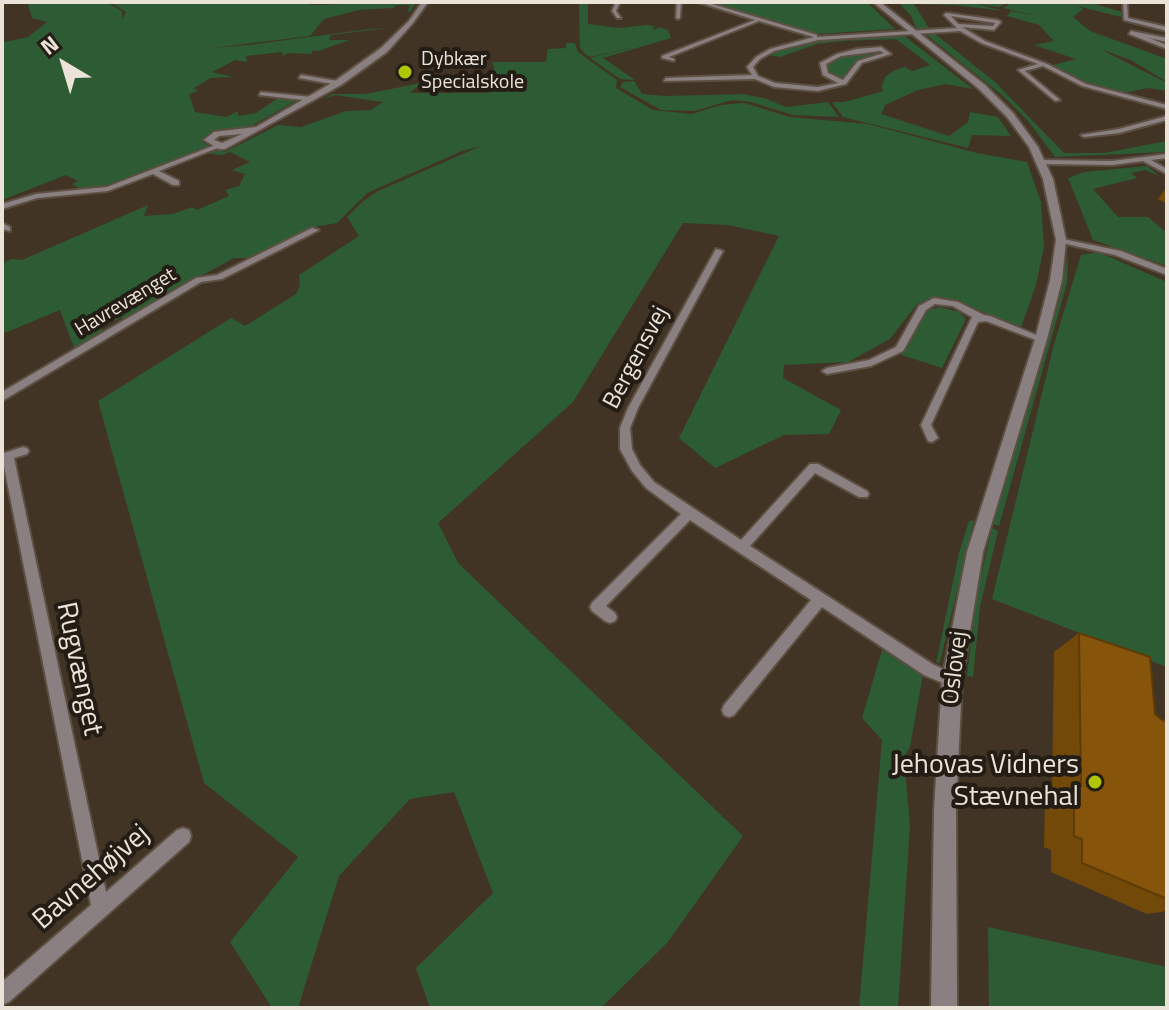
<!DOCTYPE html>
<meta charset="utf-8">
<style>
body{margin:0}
#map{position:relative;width:1169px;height:1010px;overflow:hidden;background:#423425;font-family:"Titillium Web",sans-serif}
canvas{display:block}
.frame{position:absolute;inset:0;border:4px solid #ebe2d8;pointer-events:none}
.north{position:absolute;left:24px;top:24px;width:80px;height:80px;-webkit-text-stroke:6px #231d16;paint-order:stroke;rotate:322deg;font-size:22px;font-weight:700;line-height:32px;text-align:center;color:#ebe2d8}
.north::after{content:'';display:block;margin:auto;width:28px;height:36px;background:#ebe2d8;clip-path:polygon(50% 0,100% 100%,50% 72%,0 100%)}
</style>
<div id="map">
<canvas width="1169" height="1010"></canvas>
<div class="frame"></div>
<div class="north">N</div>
</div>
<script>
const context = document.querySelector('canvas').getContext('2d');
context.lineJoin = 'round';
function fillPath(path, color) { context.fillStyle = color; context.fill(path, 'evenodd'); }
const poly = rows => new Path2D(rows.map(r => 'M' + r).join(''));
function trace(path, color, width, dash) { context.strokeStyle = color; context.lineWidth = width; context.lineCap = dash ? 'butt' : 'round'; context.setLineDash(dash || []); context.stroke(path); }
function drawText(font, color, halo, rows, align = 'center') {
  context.font = font + ' "Titillium Web",sans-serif'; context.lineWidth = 8; context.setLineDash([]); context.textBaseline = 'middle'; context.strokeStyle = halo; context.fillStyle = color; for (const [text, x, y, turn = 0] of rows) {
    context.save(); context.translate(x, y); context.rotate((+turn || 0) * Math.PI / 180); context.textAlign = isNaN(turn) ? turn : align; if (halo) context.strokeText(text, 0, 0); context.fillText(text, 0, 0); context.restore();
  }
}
const green = poly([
 [27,2,106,2,122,11,122,19,126,12,110,2,305,2,311,5,416,2,411,11,407,12,410,5,396,5,393,8,359,10,324,19,310,36,212,48,249,45,369,29,387,28,331,35,329,40,349,40,319,51,313,50,311,54,287,53,284,56,281,52,246,56,247,62,235,60,212,72,233,77,211,78,194,88,198,91,189,94,195,112,226,117,238,111,238,116,256,113,278,98,261,95,301,98,251,126,208,134,202,142,211,147,104,186,79,188,72,184,78,181,66,175,2,200,2,39,5,42,28,37,47,22,32,18],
 [579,2,588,2,588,24,618,28,647,25,656,26,652,28,655,30,659,27,668,30,671,38,603,58,635,80,620,79,590,58,635,47,591,57,585,54,580,48],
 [703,2,867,2,895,29,816,34],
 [898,2,912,4,1009,2,999,7,977,4,1003,11,955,5,914,4,929,28,957,27,918,30,920,28,916,28,911,16],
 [1013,2,1088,2,1122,12,1121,17,1077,6,1083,9,1073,17,1090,31,1167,59,1167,82,1131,60,1100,49,1167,83,1167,91,1147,88,1120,94,1089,86,1050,66,1076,59,1034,45,1054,41,1039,25,1007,16,1011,11,1037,16,1003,8],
 [894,33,903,35,973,89,946,84,918,90,885,105,881,114,949,136,968,122,970,112,998,117,1011,136,972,135,968,148,843,117,832,102,844,102,884,91,881,88,885,77,893,71,905,67,912,71,930,65,896,39,845,41,817,44,780,57,769,55,804,42],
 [924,33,934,33,996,83,1064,153,1104,153,1167,141,1167,152,1055,157,1029,122,1003,96],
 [566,43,575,43,578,52,617,80,616,88,653,110,692,114,721,105,744,103,790,117,868,124,977,153,1027,162,1041,202,1044,247,1036,285,1021,327,953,300,932,298,917,304,890,339,848,362,784,365,783,378,841,410,829,434,784,435,715,468,679,438,779,236,728,225,683,223,573,402,438,523,458,563,743,836,668,942,601,1008,430,1008,416,968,493,893,454,792,410,799,339,876,298,1008,272,1008,230,942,298,857,204,783,98,401,231,318,245,326,296,294,300,286,299,275,359,236,347,217,362,202,378,191,481,146,462,151,367,193,337,223,314,227,251,258,234,258,153,302,129,319,120,318,103,326,101,336,75,350,60,310,2,334,2,264,11,259,22,260,148,205,144,216,173,214,192,207,197,210,229,196,225,190,239,186,245,174,232,170,250,162,230,152,222,155,205,153,215,149,225,152,278,125,301,127,346,111,371,110,383,102,335,95,324,99,332,94,365,94,421,83,410,93,489,93,494,67,492,62,546,62,548,49,566,48],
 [867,52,871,55,854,64,843,81,828,73,826,63,838,57],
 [634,81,642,94,665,96,744,94,767,99,786,107,828,102,839,117,793,115,751,102,732,100,695,111,661,110,620,87,623,82],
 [1147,166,1159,176,1145,170,1131,173,1137,178,1093,189,1118,217,1148,217,1167,233,1167,266,1093,240,1068,178,1084,172],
 [1098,252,1167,282,1167,667,992,599,1054,344,1081,255],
 [1068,254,1067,283,999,526,993,524,1060,296],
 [940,307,959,312,966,319,942,368,901,355,928,310],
 [974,520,940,662,936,663,959,553,969,521],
 [992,528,998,531,980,607,973,677,967,676,976,598],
 [882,650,923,675,910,747,902,761,905,769,910,825,898,1006,859,1008,882,740,862,718],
 [988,927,1167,967,1167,1008,989,1008]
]);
const minor = poly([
 [616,2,620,2,616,11,621,18,617,18,612,11,616,2],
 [677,2,681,2,680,18,678,19,676,18,677,2],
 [698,2,705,2,817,35,817,37,957,28,944,15,946,13,998,20,1001,22,994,30,962,27,985,41,1047,64,1086,84,1167,105,1167,109,1082,86,1043,66,1025,71,1060,100,1055,101,1018,70,1038,64,981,43,960,31,818,40,774,51,760,59,753,67,758,76,775,83,818,87,838,83,823,75,820,63,837,54,857,49,881,47,891,54,862,63,846,84,818,91,774,87,755,79,664,81,666,78,752,75,747,67,756,57,770,49,814,37,759,21,669,57,674,59,674,61,662,58,662,56,755,20,698,2],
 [951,16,995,23,993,26,958,24,951,16],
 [880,51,884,53,858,61,843,80,828,73,826,64,841,56,880,51],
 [1123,2,1127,2,1128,18,1167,27,1167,31,1124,20,1123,2],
 [1131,31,1167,38,1167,42,1149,38,1167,45,1167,49,1129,34,1131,31],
 [301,75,338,81,341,83,338,85,299,78,301,75],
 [261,92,312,97,315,99,312,101,259,95,261,92],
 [1167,116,1167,120,1119,133,1084,137,1081,135,1119,129,1167,116],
 [218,144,220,145,220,147,159,171,179,181,179,185,173,185,153,174,108,191,37,198,2,209,2,204,36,194,107,187,218,144],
 [1167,154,1167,158,1151,160,1167,169,1167,174,1143,161,1112,165,1041,164,1037,162,1041,160,1112,161,1167,154],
 [2,223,10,227,10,231,2,229,2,223],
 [312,228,319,230,222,279,201,282,2,401,2,392,196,278,217,275,312,228],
 [1058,238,1121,251,1167,269,1167,275,1115,255,1058,242,1058,238],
 [716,249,723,251,638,408,630,428,632,449,640,465,654,482,741,540,810,464,818,464,867,491,869,494,867,497,859,497,815,473,750,546,934,665,957,675,959,680,957,685,952,687,924,675,822,607,734,715,729,717,724,715,722,710,724,705,811,600,690,520,606,606,615,613,617,617,615,621,610,623,605,621,592,611,590,607,592,603,681,514,646,488,632,471,620,449,620,428,628,408,716,249],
 [934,298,958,302,984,315,990,316,1046,339,1041,342,986,321,978,322,931,425,938,438,932,442,928,441,921,425,972,317,953,306,935,304,926,310,903,351,871,366,827,374,822,371,827,368,869,360,896,347,919,306,934,298],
 [23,447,27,448,29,451,27,454,14,458,106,892,177,830,183,828,189,830,191,836,189,842,9,1002,2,1005,2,982,91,905,2,456,4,453,23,447]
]);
const tertiary = poly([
 [422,2,428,2,413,23,387,52,341,85,225,149,219,149,204,140,214,132,256,127,335,81,381,48,409,21,422,2],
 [242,134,222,143,214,140,219,136,242,134],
 [873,2,880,2,985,85,1013,113,1038,147,1053,179,1066,240,1062,280,1047,339,983,552,962,680,956,810,957,1008,931,1008,934,810,942,680,967,552,1035,339,1050,280,1056,240,1043,179,1029,147,1007,117,979,89,873,2]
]);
const wall = poly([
 [1167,187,1167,204,1158,199],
 [1079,633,1155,714,1162,720,1167,722,1167,911,1147,914,1051,872,1051,850,1044,847,1045,797,1052,793,1054,652]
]);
const building = poly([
 [1079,633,1150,657,1155,714,1162,720,1167,722,1167,899,1082,863,1082,839,1074,836,1074,783,1081,786,1079,633]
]);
const markers = [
 [405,72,8,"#afc507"],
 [1095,782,8,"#afc507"]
];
const farPoinames = [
 ["Dybkær",421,60],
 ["Specialskole",421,83]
];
const farStreetnames = [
 ["Havrevænget",126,303,-31]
];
const streetNames = [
 ["Bergensvej",637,358,-62],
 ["Oslovej",956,668,-83]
];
const nearStreetnames = [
 ["Rugvænget",78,669,78],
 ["Bavnehøjvej",92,878,-41]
];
const nearPoinames = [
 ["Jehovas Vidners",1079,766],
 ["Stævnehal",1079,798]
];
fillPath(green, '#2d5b33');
trace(minor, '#5d5042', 4);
trace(tertiary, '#5d5042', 4);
fillPath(minor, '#8b8081');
fillPath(tertiary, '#8b8081');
fillPath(wall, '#734909');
fillPath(building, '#86550b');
trace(building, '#5e3c08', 2);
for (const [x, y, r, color] of markers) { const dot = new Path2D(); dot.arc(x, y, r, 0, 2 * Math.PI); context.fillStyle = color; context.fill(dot); trace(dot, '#231d16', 3); }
drawText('20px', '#ebe2d8', '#231d16', farPoinames, 'left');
drawText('20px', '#ebe2d8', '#231d16', farStreetnames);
drawText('24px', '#ebe2d8', '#231d16', streetNames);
drawText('28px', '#ebe2d8', '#231d16', nearStreetnames);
drawText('28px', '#ebe2d8', '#231d16', nearPoinames, 'right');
</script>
